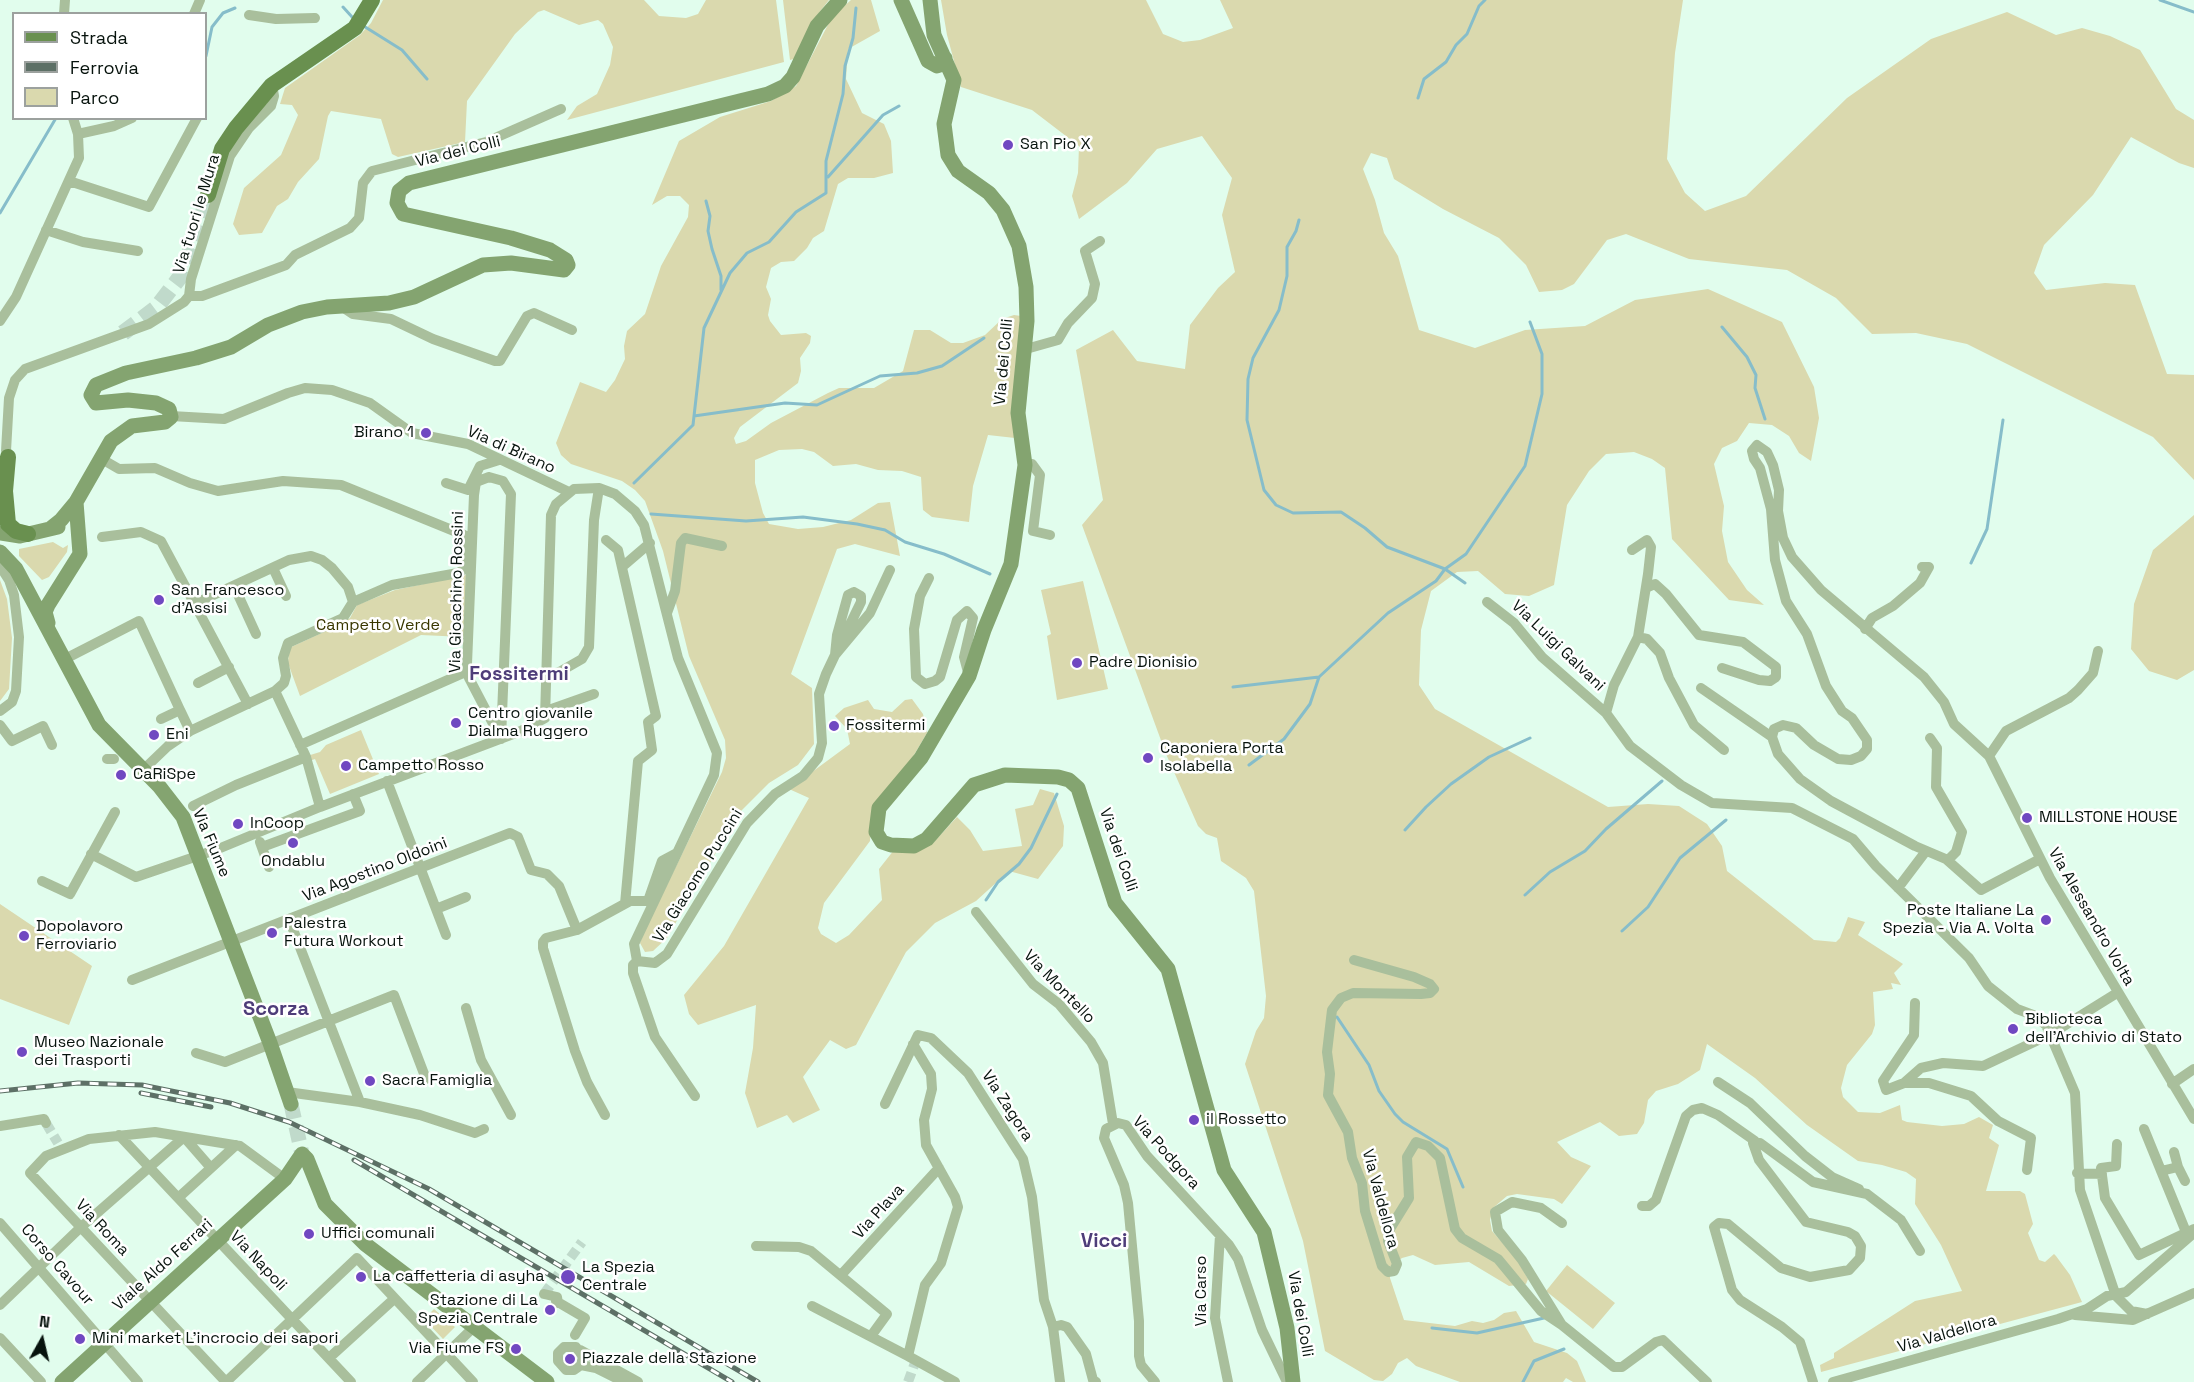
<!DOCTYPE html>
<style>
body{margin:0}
#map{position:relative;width:2194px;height:1382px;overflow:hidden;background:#e1fded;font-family:"Space Grotesk",sans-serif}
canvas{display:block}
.legend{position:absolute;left:12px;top:12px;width:195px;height:108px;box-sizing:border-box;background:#fff;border:2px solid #9ca19e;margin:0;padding:8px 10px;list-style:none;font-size:18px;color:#07130d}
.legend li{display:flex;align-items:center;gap:12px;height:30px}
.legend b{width:30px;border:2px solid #9ca19e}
.north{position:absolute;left:12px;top:1310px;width:60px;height:60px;-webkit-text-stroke:4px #fff;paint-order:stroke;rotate:8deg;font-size:16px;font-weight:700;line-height:24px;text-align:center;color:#07130d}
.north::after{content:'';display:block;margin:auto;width:21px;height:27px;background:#07130d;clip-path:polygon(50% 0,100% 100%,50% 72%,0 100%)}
</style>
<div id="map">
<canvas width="2194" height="1382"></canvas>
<ul class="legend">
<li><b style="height:8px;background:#69904f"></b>Strada</li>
<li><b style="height:8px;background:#5d7066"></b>Ferrovia</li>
<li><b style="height:16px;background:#dad9ae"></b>Parco</li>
</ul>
<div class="north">N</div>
</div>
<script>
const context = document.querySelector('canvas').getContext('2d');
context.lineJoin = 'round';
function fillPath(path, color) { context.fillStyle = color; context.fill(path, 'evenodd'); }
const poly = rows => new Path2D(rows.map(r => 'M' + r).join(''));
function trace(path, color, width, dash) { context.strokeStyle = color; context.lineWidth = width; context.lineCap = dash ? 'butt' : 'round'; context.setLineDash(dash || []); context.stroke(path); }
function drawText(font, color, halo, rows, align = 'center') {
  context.font = font + ' "Space Grotesk",sans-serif'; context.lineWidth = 5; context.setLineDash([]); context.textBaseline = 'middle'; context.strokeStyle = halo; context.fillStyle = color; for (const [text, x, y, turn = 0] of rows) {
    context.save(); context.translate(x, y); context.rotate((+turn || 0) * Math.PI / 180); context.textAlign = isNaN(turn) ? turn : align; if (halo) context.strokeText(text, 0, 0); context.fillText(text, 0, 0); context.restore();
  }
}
const green = poly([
 [383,0,644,0,659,16,686,18,698,14,706,0,776,0,784,62,567,120,577,106,597,94,610,65,613,47,603,24,598,20,579,25,544,10,538,12,515,34,467,101,465,142,398,157,392,154,381,119,331,111,328,116,319,159,298,182,288,199,277,206,262,233,239,235,233,224,244,188,281,155,298,115,292,105,280,104,285,88,360,35,371,23],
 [783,0,829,0,818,14,797,58,790,60],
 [851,0,871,0,880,31,848,49,846,79,862,113,884,124,891,141,893,173,874,178,848,178,838,184,824,231,813,238,807,248,794,261,781,262,771,268,766,287,771,299,768,315,770,321,781,335,806,333,811,336,810,343,800,358,801,371,798,383,740,427,734,438,736,444,746,441,771,423,828,393,839,388,874,388,903,371,914,330,930,330,951,343,963,343,985,335,1002,319,1014,315,1021,316,1015,438,988,435,973,486,969,522,932,517,923,510,921,477,902,471,878,470,856,464,833,466,814,452,802,449,779,450,755,460,755,483,763,513,769,524,798,529,823,527,851,520,878,503,890,502,900,556,855,544,837,549,791,674,812,688,814,744,798,765,769,783,738,814,667,938,653,951,645,952,640,943,643,934,722,772,726,758,725,740,689,656,663,551,645,501,635,490,622,481,571,464,561,455,556,443,580,382,606,392,615,380,625,359,624,346,627,331,645,314,661,266,688,217,689,205,680,196,667,196,652,205,679,141,720,117,771,101,796,86,832,17],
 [941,0,1146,0,1163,34,1183,42,1200,40,1233,28,1220,0,1683,0,1675,53,1667,159,1685,193,1705,211,1746,196,1847,98,1931,39,2007,12,2056,35,2082,28,2110,36,2140,50,2176,109,2194,120,2194,168,2179,163,2131,137,2093,195,2044,245,2034,273,2046,290,2105,283,2135,285,2167,374,2194,375,2194,480,2153,437,1967,344,1916,333,1872,334,1836,298,1787,270,1689,259,1626,234,1607,240,1574,284,1562,290,1539,292,1526,265,1499,238,1443,209,1394,179,1387,158,1371,153,1363,169,1375,200,1384,233,1398,256,1419,330,1475,348,1525,330,1585,326,1635,300,1708,289,1782,322,1814,387,1819,418,1811,461,1799,453,1789,436,1772,425,1749,423,1737,441,1722,448,1714,464,1724,506,1722,531,1728,562,1747,590,1764,605,1729,600,1672,539,1665,468,1652,459,1634,452,1606,454,1589,471,1567,505,1554,585,1529,596,1505,594,1478,571,1457,572,1431,591,1421,630,1419,685,1435,709,1608,807,1648,804,1679,806,1707,824,1722,846,1727,871,1814,940,1836,942,1840,938,1848,917,1865,922,1858,935,1903,964,1894,973,1901,985,1891,983,1893,989,1873,992,1875,1025,1872,1034,1847,1065,1841,1088,1843,1097,1858,1112,1880,1113,1900,1105,1902,1120,1907,1122,1942,1126,1964,1124,1979,1117,1993,1125,1989,1138,1999,1145,1986,1191,2020,1191,2025,1194,2033,1224,2028,1233,2039,1260,2045,1262,2054,1254,2056,1256,2070,1275,2082,1302,1821,1372,1820,1365,1834,1358,1834,1353,1915,1301,1962,1291,1941,1245,1915,1204,1916,1179,1906,1172,1882,1165,1858,1161,1807,1125,1755,1078,1707,1044,1700,1070,1678,1084,1656,1091,1648,1100,1644,1123,1637,1134,1619,1136,1600,1122,1557,1142,1571,1157,1591,1166,1562,1204,1554,1199,1517,1194,1507,1196,1493,1208,1490,1220,1492,1231,1516,1258,1528,1279,1526,1284,1509,1286,1469,1262,1435,1265,1413,1255,1402,1258,1390,1267,1390,1278,1404,1320,1455,1326,1472,1321,1483,1323,1494,1320,1504,1313,1516,1311,1534,1342,1567,1353,1577,1361,1586,1382,1573,1382,1566,1378,1563,1382,1460,1382,1416,1366,1407,1358,1398,1363,1392,1374,1383,1381,1374,1380,1325,1351,1303,1241,1245,1064,1256,1031,1264,1018,1266,996,1254,891,1246,878,1221,861,1217,838,1206,834,1198,826,1166,754,1082,525,1103,500,1076,350,1113,330,1137,361,1185,369,1190,325,1218,288,1235,272,1222,215,1232,178,1202,136,1157,149,1127,183,1079,219,1072,196,1078,173,1079,146,1032,110,961,87,947,35],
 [2194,515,2194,670,2177,680,2149,671,2131,649,2134,604,2153,550],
 [53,542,63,548,68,545,67,552,49,577,42,580,19,556,19,549],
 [466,575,464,637,421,635,300,696,288,663,289,648,341,624,350,618,357,605,395,590],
 [0,580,7,599,12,638,9,689,0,701],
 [1083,581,1108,689,1057,700,1047,636,1051,634,1041,590],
 [912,699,923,714,927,733,871,828,870,841,824,903,818,928,821,934,836,943,849,935,882,900,879,869,894,850,933,843,957,817,970,830,983,851,1022,846,1015,809,1033,805,1040,789,1054,793,1064,826,1063,846,1038,879,1009,871,976,901,935,923,906,952,856,1045,846,1049,830,1040,803,1077,820,1110,793,1123,787,1115,757,1128,745,1093,753,1048,756,1005,698,1025,689,1014,684,995,724,946,809,798,789,789,850,744,847,729,835,716,844,708,868,700,874,709,892,712,905,700],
 [361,730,379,774,330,794,315,759,309,761,307,756,320,752,326,745],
 [0,904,92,966,69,1025,0,999],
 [1567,1265,1615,1303,1593,1329,1546,1291],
 [434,1309,455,1327,443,1339,424,1319]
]);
const stream = poly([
 [2160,0,2194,12],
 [343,7,353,18],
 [362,25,402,50,427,79],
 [206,56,212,27,223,13,235,8],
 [1418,98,1424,79,1446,62,1456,45,1467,34,1479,6,1485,0],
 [828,177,883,115,899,106],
 [706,201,710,216,708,231,712,249,721,276,721,290],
 [0,213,56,118],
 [1299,220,1296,231,1287,247,1287,276,1279,310,1253,358,1248,379,1247,420,1264,490,1276,505,1293,513,1341,512,1365,528,1387,547,1445,569,1465,583],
 [1722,327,1747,357,1756,375,1755,388,1765,419],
 [694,416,785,403,817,405,880,376,917,373,942,366,984,338],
 [634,483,693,425,704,328,730,273,747,253,769,242,796,212,826,193,826,161,843,94,845,66,853,38,856,8],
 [651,514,746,521,803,517,857,524,885,530,905,542,944,554,990,574],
 [1971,563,1987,529,2003,420],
 [1233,687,1319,677],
 [1249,765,1284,739,1310,704,1319,677,1388,613,1436,581,1445,569,1466,554,1525,466,1542,394,1542,354,1530,322],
 [1405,830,1426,807,1451,784,1489,757,1530,738],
 [1525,895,1550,872,1585,851,1606,829,1662,781],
 [986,900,998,882,1019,864,1031,848,1057,794],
 [1622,931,1648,907,1680,858,1726,820],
 [1337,1017,1369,1065,1379,1091,1395,1114,1403,1122,1447,1149,1463,1187],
 [1432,1328,1477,1333,1544,1318],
 [1523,1382,1534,1361,1564,1349]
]);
const streetTunnel = poly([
 [46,1123,58,1143],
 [544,1294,582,1242],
 [908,1382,916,1360]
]);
const secondaryTunnel = poly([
 [291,1104,302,1154]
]);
const primaryTunnel = poly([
 [123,333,156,308,180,277,197,233,208,195]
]);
const street = poly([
 [64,14,65,0],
 [194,14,200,0],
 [249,15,276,19,315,18],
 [78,134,114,126,132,118],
 [69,181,149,207,197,118],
 [46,230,83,242,138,251],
 [189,296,202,296,286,265,295,255,350,228,359,218,363,183,372,171,486,142,561,109],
 [341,306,353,314,391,319,433,339,495,361,500,361,527,316,534,313,572,330],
 [0,321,16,297,79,158,78,134,73,118],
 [1026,349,1058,340,1068,323,1092,298,1095,284,1085,251,1100,241],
 [171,416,224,419,288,393,305,388,332,390,370,403,412,433,468,444,569,492],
 [6,451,9,398,15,380,25,369,149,324,184,302,189,296,191,279,230,156,249,128,271,106,274,96,272,85],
 [100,458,119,469,155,468,190,483,218,491,283,481,341,485,464,535,466,560,463,570,458,573,392,585,353,602],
 [1025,465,1032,464,1040,475,1033,531,1050,535],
 [489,477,503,481,511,494,501,739,469,678,467,664,474,495,476,482,489,477],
 [446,483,468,490,480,466,499,460],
 [102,537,141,532,161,541,248,704],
 [606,540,618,550,656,716,648,722,652,750,638,761,625,904],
 [0,566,9,580,14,595,19,637,16,691,12,702,0,711],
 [622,567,650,543],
 [273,568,286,596],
 [929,578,920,596,914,629,916,677,925,684,935,681,940,677,957,620,967,611,973,618,964,657,969,676],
 [234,586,256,634],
 [1646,588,1655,584,1666,594,1699,635,1743,642,1776,667,1776,677,1770,681,1759,680,1722,668],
 [854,592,861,596,861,602,835,655,837,635,848,595,854,592],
 [1487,602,1514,623,1542,657,1606,713,1630,746,1681,785,1712,803,1792,808,1853,839,1876,866,1969,958,1988,986,2017,1009,2033,1015,2046,1025,2075,1093,2080,1190,2116,1296],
 [196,603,289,560,311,556,322,560,332,568,348,587,353,602],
 [667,613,675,591,681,543,685,538,722,546],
 [1865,629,1872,618,1893,606,1920,583,1929,567,1922,567],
 [1638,637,1647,639,1660,653,1669,678,1694,725,1724,750],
 [65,659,139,621,180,710],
 [547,679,582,659,589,647,594,520,599,488],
 [198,683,229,667],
 [1701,688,1772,737],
 [275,691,306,757,320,807],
 [546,711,594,694],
 [1606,713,1614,685,1638,637,1648,574,1651,547,1647,540,1632,550],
 [0,725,12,741,43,726,52,745],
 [190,731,275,691,284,683,286,676,283,658,288,643,343,618,353,602],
 [1930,738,1937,748,1936,787,1962,832,1956,852,1948,860,1915,846,1831,801,1800,779,1778,754,1772,737,1774,729,1783,725,1796,728,1814,745,1838,759,1851,760,1861,756,1867,749,1867,740,1852,718,1842,711,1826,686,1807,634,1786,601,1775,560,1771,509,1760,468,1754,459,1752,451,1757,445,1767,452,1773,465,1779,490,1778,511,1783,538,1792,557,1821,590,1924,677,1944,702,1954,724,1989,756,2050,878,2194,1119],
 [300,745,468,671],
 [1989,756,2006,731,2069,698,2078,690,2093,673,2098,651],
 [107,759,114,759],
 [143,770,168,746,190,731,180,710,161,719],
 [387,781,446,935],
 [193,806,236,785,306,757],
 [260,842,269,867],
 [262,847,360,811,353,794],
 [91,854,136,877,218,849,320,807,521,731,545,718,551,515,556,504,574,489,599,488,615,494,635,511,644,525,678,658,717,753,714,775,634,944,637,961,655,963,667,954,747,823,775,794,803,776,818,758,822,743,819,694,826,674,835,655,870,613,890,570],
 [1946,859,1981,890,2040,859],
 [42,881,70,894,115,812],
 [1898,888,1926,851],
 [436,909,466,897],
 [976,912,1033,984,1059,1004,1091,1042,1103,1063,1113,1124],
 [289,919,360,1102],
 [1354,960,1414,977,1430,984,1434,989,1430,993,1421,994,1353,993,1341,998,1332,1010,1327,1052,1330,1074,1328,1095,1348,1132,1352,1158,1362,1183,1365,1211,1382,1266,1388,1272,1394,1271,1397,1264,1388,1241,1388,1232,1409,1198,1407,1157,1416,1142,1428,1146,1440,1158,1455,1229,1462,1238,1498,1259,1541,1311,1562,1325],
 [637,961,633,965,633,973,655,1037,695,1096],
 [132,980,510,833,518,837,531,870,547,874,559,886,577,930],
 [1915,1003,1914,1035,1883,1081,1886,1090,1904,1083,1921,1068,1943,1063,1983,1066,2051,1034,2117,993],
 [466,1008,481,1060,511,1115],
 [913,1044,931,1074,932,1089,924,1120,926,1145,955,1197,958,1207,941,1263,925,1285,908,1356,955,1382],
 [196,1053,225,1062,394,995,426,1079],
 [1718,1082,1750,1103,1805,1156,1832,1177,1859,1189],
 [1904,1083,1929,1083,1971,1096,1998,1121,2031,1138,2027,1170],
 [2172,1084,2194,1069],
 [287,1092,360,1102,420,1115,475,1133,484,1129],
 [885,1104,918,1035,931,1038,968,1073,1023,1159,1032,1197,1044,1300,1053,1327],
 [605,1115,587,1082,575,1051,543,948,543,942,546,938,577,930,630,901,648,901,662,861,677,853],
 [0,1126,44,1119,46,1123],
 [2144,1129,2186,1232],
 [119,1135,351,1382],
 [2117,1144,2116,1166,2101,1168,2105,1198,2139,1255,2194,1229],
 [2178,1167,2185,1181],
 [211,1168,236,1145],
 [2161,1171,2178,1167,2174,1152],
 [2077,1173,2102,1174],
 [178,1198,211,1168,184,1137],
 [1642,1206,1649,1206,1656,1200,1686,1116,1693,1110,1702,1108,1718,1115,1755,1141],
 [0,1223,138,1382],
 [1562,1223,1541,1208,1512,1202,1495,1212,1498,1230,1522,1260,1562,1325,1614,1367,1622,1367,1656,1342,1663,1340,1707,1382],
 [1220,1235,1215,1318,1228,1382],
 [756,1246,799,1247,811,1251,887,1314,871,1336],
 [841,1275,939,1168],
 [544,1294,557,1297,558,1303],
 [2116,1296,2131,1311,2147,1314],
 [556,1301,585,1318,575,1335],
 [0,1305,81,1227,184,1137],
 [812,1306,908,1356],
 [2075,1315,2133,1320,2194,1293],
 [0,1338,41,1382],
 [580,1350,638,1382],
 [329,1358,394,1299],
 [581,1365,583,1357,576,1347,564,1347,558,1353,558,1361,566,1370,574,1370,581,1365,596,1368,624,1382],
 [226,1382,30,1173,46,1156,89,1139,155,1132,240,1146,285,1179],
 [226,1382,357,1258,473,1382],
 [417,1382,476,1325],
 [1060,1382,1053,1327,1061,1325,1067,1327,1086,1354,1093,1380,1096,1382],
 [1155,1382,1141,1365,1139,1356,1139,1321,1128,1203,1124,1185,1104,1138,1106,1129,1118,1123,1126,1125,1147,1156,1229,1245,1238,1259,1262,1330,1287,1382],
 [1813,1382,1800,1342,1782,1327,1740,1300,1732,1290,1714,1227,1719,1223,1728,1224,1781,1268,1810,1277,1849,1270,1860,1258,1861,1246,1855,1236,1848,1232,1806,1222,1759,1160,1753,1143,1760,1143,1813,1182,1867,1194,1901,1220,1920,1251],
 [1833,1382,2058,1319,2087,1309,2107,1296,2126,1292,2194,1233]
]);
const secondary = poly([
 [901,0,928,61,937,66,943,64,945,58],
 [930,0,934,35,954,80,944,124,948,155,958,171,989,193,1003,210,1019,246,1026,287,1027,321,1018,413,1025,465,1011,564,984,630,969,676,921,758,879,808,876,832,882,842,891,845,914,846,927,839,974,785,1005,775,1058,777,1069,780,1078,788,1115,903,1168,969,1224,1170,1264,1232,1287,1328,1293,1382],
 [51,528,61,520,76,502,111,441,132,426,165,422,171,417,169,409,156,403,128,400,96,403,91,395,96,385,126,373,196,358,231,347,268,325,302,312,327,307,389,303,414,297,483,265,511,263,564,270,568,265,566,260,550,250,511,238,403,214,397,203,399,191,409,183,768,94,785,86,793,77,817,26,840,0],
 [0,533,20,536,58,527],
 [0,552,16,569,99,725,159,786,183,817,270,1043,291,1104],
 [48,623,45,612,48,605,80,554,76,502],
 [62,1382,285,1179,302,1154,307,1159,325,1204,365,1244,547,1382]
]);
const primary = poly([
 [208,195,222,149,236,128,272,85,355,28,372,0],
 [8,457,5,491,8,524,16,531,28,534]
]);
const rail = poly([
 [0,1091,78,1083,142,1085,230,1103,289,1122,429,1189,758,1382],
 [141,1093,211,1107],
 [354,1160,732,1382]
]);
const markers = [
 [1008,145,6,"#7048c1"],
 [426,433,6,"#7048c1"],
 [159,600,6,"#7048c1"],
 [1077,663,6,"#7048c1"],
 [456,723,6,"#7048c1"],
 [834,726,6,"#7048c1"],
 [154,735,6,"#7048c1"],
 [1148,758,6,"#7048c1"],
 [346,766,6,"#7048c1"],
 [121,775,6,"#7048c1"],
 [2027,818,6,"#7048c1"],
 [238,824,6,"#7048c1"],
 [293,843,6,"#7048c1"],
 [2046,920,6,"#7048c1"],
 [272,933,6,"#7048c1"],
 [24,936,6,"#7048c1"],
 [2013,1029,6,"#7048c1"],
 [22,1052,6,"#7048c1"],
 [370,1081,6,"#7048c1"],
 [1194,1120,6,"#7048c1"],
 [309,1234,6,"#7048c1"],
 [361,1277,6,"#7048c1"],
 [568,1277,8,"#7048c1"],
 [550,1310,6,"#7048c1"],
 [80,1339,6,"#7048c1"],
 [516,1349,6,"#7048c1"],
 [570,1359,6,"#7048c1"]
];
const poiNames = [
 ["San Pio X",1020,145],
 ["Birano 1",414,433,"right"],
 ["San Francesco",171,591],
 ["d'Assisi",171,609],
 ["Padre Dionisio",1089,663],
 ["Centro giovanile",468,714],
 ["Dialma Ruggero",468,732],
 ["Fossitermi",846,726],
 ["Eni",166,735],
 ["Caponiera Porta",1160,749],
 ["Isolabella",1160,767],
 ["Campetto Rosso",358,766],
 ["CaRiSpe",133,775],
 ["MILLSTONE HOUSE",2039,818],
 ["InCoop",250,824],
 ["Ondablu",293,862,"center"],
 ["Poste Italiane La",2034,911,"right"],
 ["Spezia - Via A. Volta",2034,929,"right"],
 ["Palestra",284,924],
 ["Futura Workout",284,942],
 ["Dopolavoro",36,927],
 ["Ferroviario",36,945],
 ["Biblioteca",2025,1020],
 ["dell'Archivio di Stato",2025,1038],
 ["Museo Nazionale",34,1043],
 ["dei Trasporti",34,1061],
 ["Sacra Famiglia",382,1081],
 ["il Rossetto",1206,1120],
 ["Uffici comunali",321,1234],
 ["La Spezia",582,1268],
 ["Centrale",582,1286],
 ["La caffetteria di asyha",373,1277],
 ["Stazione di La",538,1301,"right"],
 ["Spezia Centrale",538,1319,"right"],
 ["Mini market L'incrocio dei sapori",92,1339],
 ["Via Fiume FS",504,1349,"right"],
 ["Piazzale della Stazione",582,1359]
];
const streetNames = [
 ["Via dei Colli",458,152,-14],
 ["Via fuori le Mura",197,214,-73],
 ["Via dei Colli",1004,362,-85],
 ["Via di Birano",511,450,24],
 ["Via Gioachino Rossini",457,592,-89],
 ["Via Luigi Galvani",1558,646,44],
 ["Via Fiume",211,843,67],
 ["Via dei Colli",1118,850,71],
 ["Via Agostino Oldoini",375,870,-21],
 ["Via Giacomo Puccini",698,876,-58],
 ["Via Alessandro Volta",2091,917,60],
 ["Via Montello",1059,987,46],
 ["Via Zagora",1007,1106,57],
 ["Via Podgora",1166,1153,48],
 ["Via Valdellora",1380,1199,75],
 ["Via Plava",879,1212,-48],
 ["Via Roma",102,1228,47],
 ["Via Napoli",258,1261,47],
 ["Corso Cavour",57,1265,49],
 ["Viale Aldo Ferrari",163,1265,-42],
 ["Via Carso",1202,1291,-90],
 ["Via dei Colli",1300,1314,80],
 ["Via Valdellora",1947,1334,-16]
];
const parkNames = [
 ["Campetto Verde",378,626]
];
const quarterNames = [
 ["Fossitermi",519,675],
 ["Scorza",276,1010],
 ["Vicci",1104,1242]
];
fillPath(green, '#dad9ae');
trace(stream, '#86bdca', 3);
trace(streetTunnel, '#c0dacb', 10, [10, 5]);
trace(secondaryTunnel, '#c0dacb', 15, [15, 8]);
trace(primaryTunnel, '#c0dacb', 16, [16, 8]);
trace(street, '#a9bf9c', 10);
trace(secondary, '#84a470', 15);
trace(primary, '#69904f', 16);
trace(rail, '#5d7066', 5);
trace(rail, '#fff', 3, [9]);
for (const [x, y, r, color] of markers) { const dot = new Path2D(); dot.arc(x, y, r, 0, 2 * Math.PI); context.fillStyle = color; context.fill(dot); trace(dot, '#fff', 2); }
drawText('16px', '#07130d', '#fff', poiNames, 'left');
drawText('16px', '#07130d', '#fff', streetNames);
drawText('16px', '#393700', '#fff', parkNames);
drawText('bold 20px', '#4e3d79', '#fff', quarterNames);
</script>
